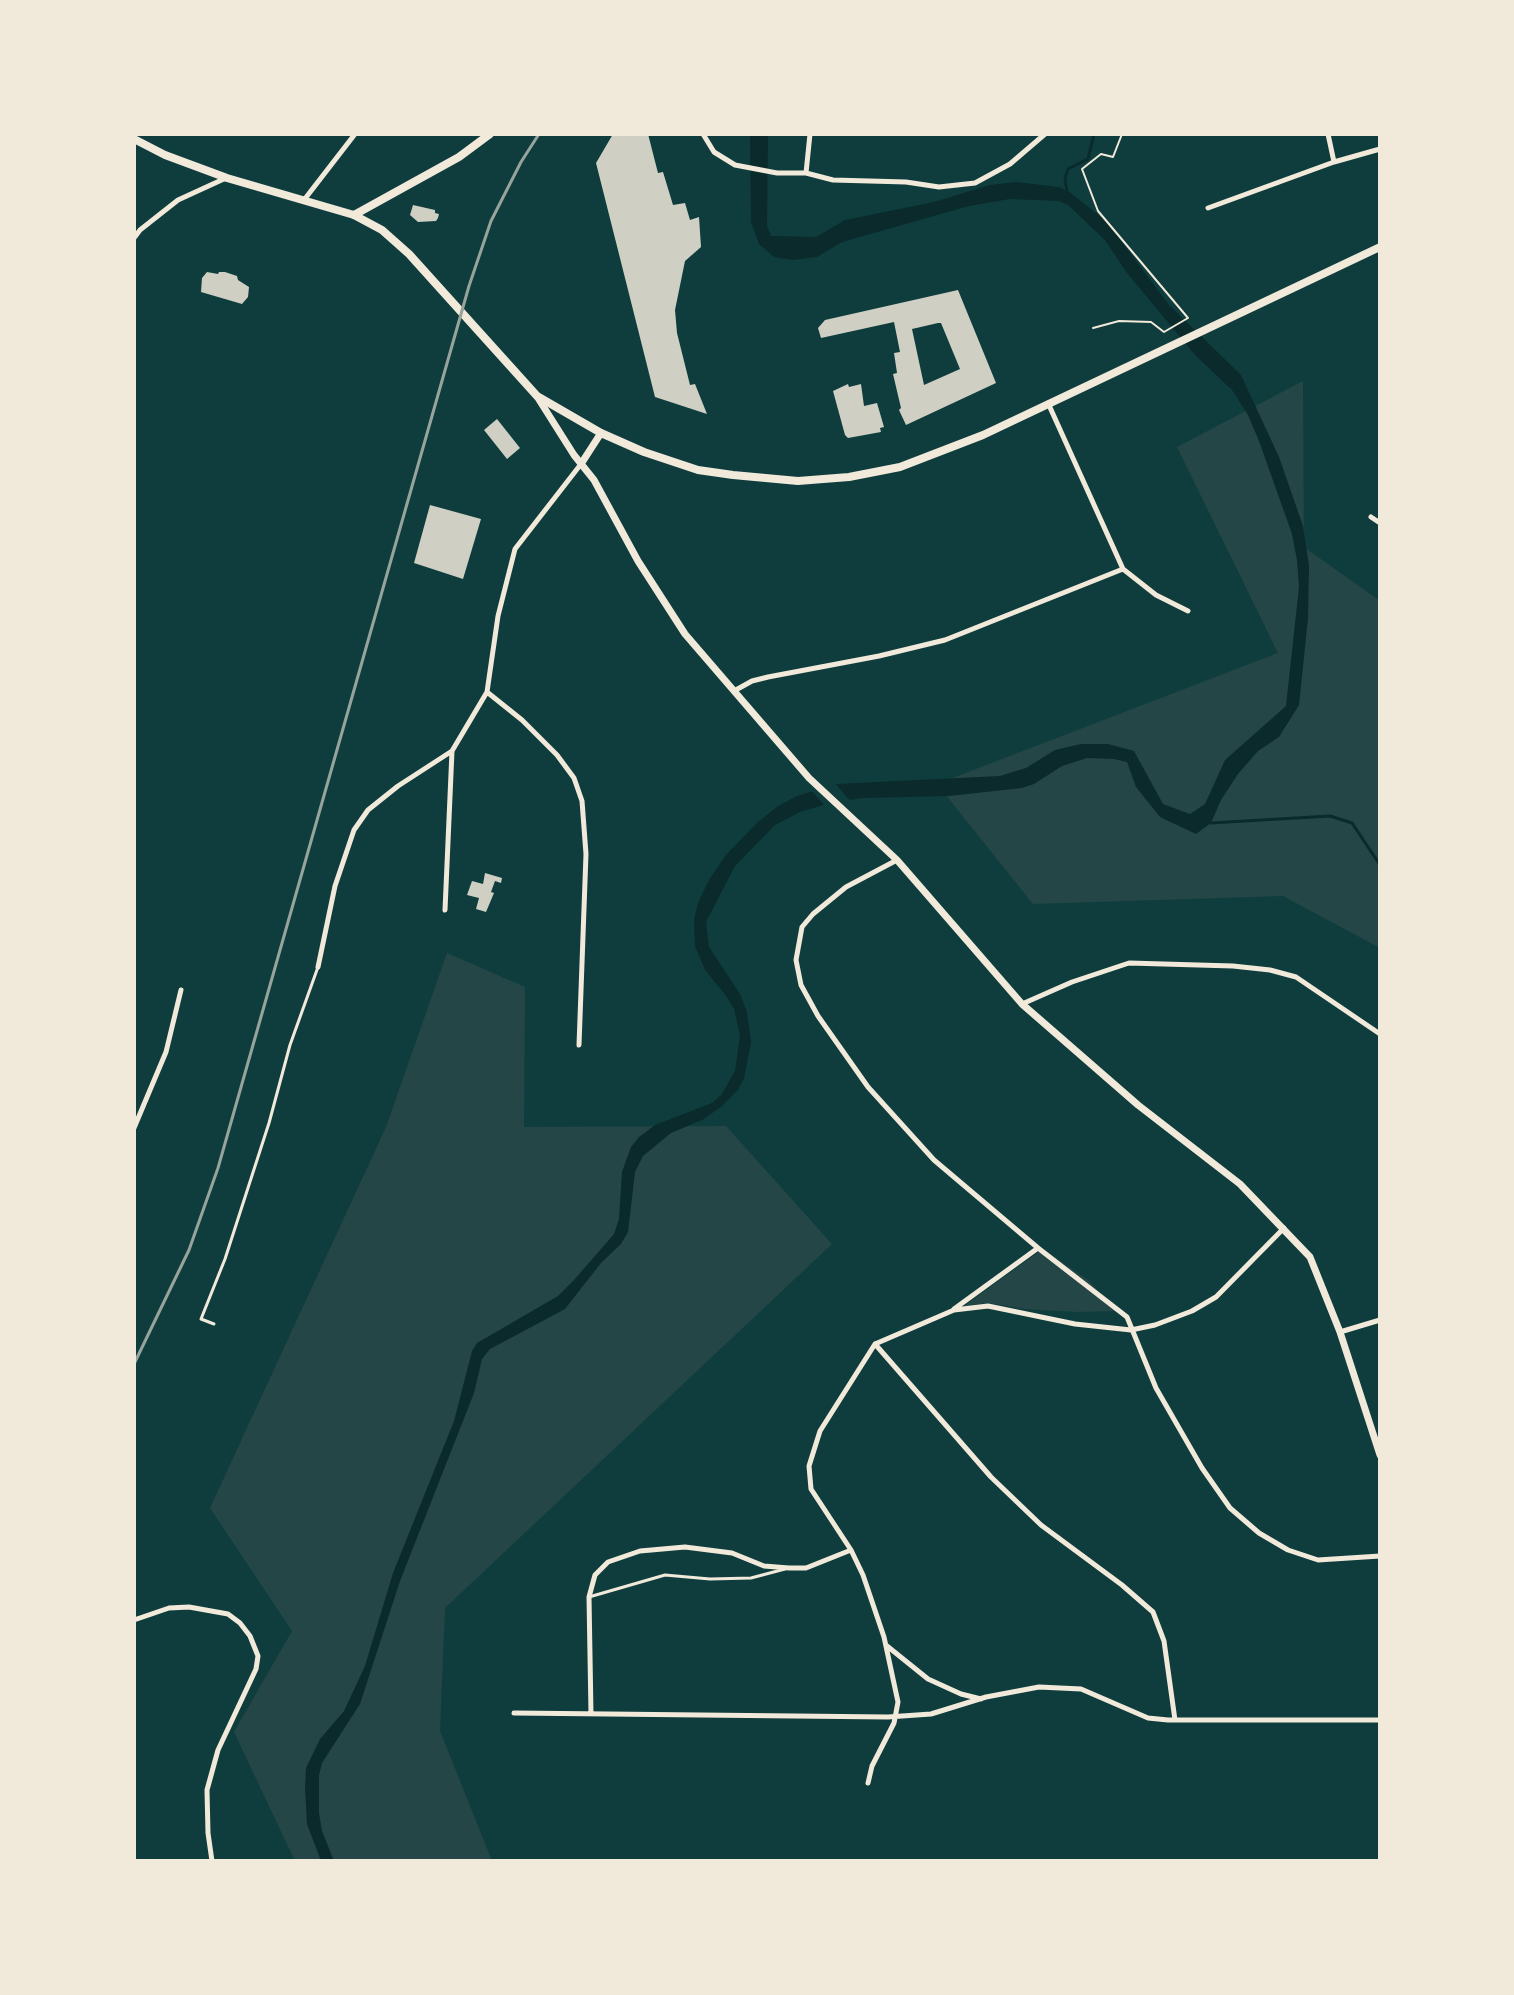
<!DOCTYPE html>
<style>
body{margin:0}
#map{position:relative;width:1514px;height:1995px;overflow:hidden;background:#0f3d3e;font-family:"Asap Condensed",sans-serif}
canvas{display:block}
.frame{position:absolute;inset:0;border:136px solid #f1e9da;pointer-events:none}
</style>
<div id="map">
<canvas width="1514" height="1995"></canvas>
<div class="frame"></div>
</div>
<script>
const context = document.querySelector('canvas').getContext('2d');
context.lineJoin = 'round';
function fillPath(path, color) { context.fillStyle = color; context.fill(path, 'evenodd'); }
const poly = rows => new Path2D(rows.map(r => 'M' + r).join(''));
function trace(path, color, width, dash) { context.strokeStyle = color; context.lineWidth = width; context.lineCap = dash ? 'butt' : 'round'; context.setLineDash(dash || []); context.stroke(path); }
const green = poly([
 [1303,381,1304,547,1380,601,1380,948,1283,896,1033,904,937,784,1278,653,1177,447],
 [447,953,525,987,524,1127,726,1126,832,1244,445,1608,440,1731,492,1861,295,1861,234,1732,292,1631,210,1508,386,1127],
 [1043,1249,1088,1280,1116,1311,1078,1312,1024,1309,989,1303,964,1306]
]);
const water = poly([
 [750,134,768,134,767,226,771,236,816,237,845,220,934,202,990,185,1016,182,1059,187,1071,193,1107,222,1169,305,1241,375,1279,457,1303,526,1309,566,1308,618,1299,705,1279,737,1258,751,1238,774,1221,800,1211,823,1196,834,1160,817,1136,787,1127,762,1114,759,1087,758,1062,766,1034,784,1022,788,949,796,862,798,830,803,800,812,775,825,735,866,706,922,709,947,740,994,747,1012,751,1042,744,1078,738,1090,722,1106,704,1119,671,1133,643,1156,635,1172,628,1232,621,1244,601,1263,565,1309,490,1349,482,1359,474,1393,400,1581,360,1704,322,1763,319,1775,319,1813,322,1831,334,1861,321,1861,307,1824,305,1788,306,1768,320,1739,344,1711,365,1666,393,1573,454,1421,472,1351,477,1343,558,1296,574,1280,614,1234,619,1219,622,1172,631,1147,639,1137,655,1125,712,1103,722,1094,735,1071,740,1035,734,1009,727,997,705,970,695,946,694,920,698,903,709,880,726,855,757,823,778,806,797,796,836,784,1000,776,1026,768,1055,750,1081,744,1108,744,1134,751,1163,804,1190,814,1205,804,1225,760,1286,706,1299,587,1297,560,1292,534,1259,441,1248,415,1232,390,1196,356,1127,273,1105,240,1068,205,1059,201,1010,199,969,206,842,242,817,257,793,260,774,257,759,244,751,222]
]);
const pier = poly([
 [833,781,853,804,827,808,809,788]
]);
const stream = poly([
 [1067,192,1065,178,1068,169,1088,159,1094,134],
 [1211,823,1330,816,1352,823,1380,865]
]);
const building = poly([
 [613,134,648,134,658,173,663,172,673,205,685,203,690,220,699,217,701,247,685,261,675,310,677,333,690,385,695,384,707,414,655,397,596,163],
 [413,205,435,210,435,213,439,214,438,218,436,221,418,222,410,215],
 [207,272,218,274,219,272,225,272,237,276,238,280,249,287,248,297,242,304,201,292,202,278],
 [958,290,996,383,906,425,899,410,901,408,893,374,897,373,894,353,900,352,894,322,821,338,818,328,825,320],
 [938,323,941,323,960,369,924,385,912,329],
 [848,384,849,387,861,384,864,406,877,403,884,427,880,428,881,432,848,438,845,435,833,391],
 [497,419,520,448,507,459,484,430],
 [430,505,481,519,463,579,414,563],
 [485,873,502,878,501,883,495,881,491,892,494,893,486,912,476,909,479,898,467,895,472,881,483,884]
]);
const path = poly([
 [1093,328,1119,321,1151,322,1164,332,1188,318,1098,211,1082,169,1101,154,1113,157,1122,134]
]);
const service = poly([
 [214,1324,201,1319,225,1259,269,1123,290,1045,318,967],
 [589,1597,665,1575,710,1579,751,1578,785,1569]
]);
const minor = poly([
 [703,134,714,152,735,165,777,173,806,173,833,180,906,182,939,187,975,183,1010,164,1045,134],
 [1328,134,1334,162],
 [806,173,810,134],
 [304,200,355,134],
 [1208,208,1334,162,1380,149],
 [134,238,140,230,178,200,226,178],
 [1048,403,1123,569,1156,595,1188,611],
 [1371,517,1380,523],
 [734,691,752,681,768,677,879,656,945,640,1123,569],
 [487,692,522,720,557,755,574,778,582,801,586,854,579,1045],
 [897,860,846,887,813,914,802,927,796,960,801,985,818,1016,868,1087,934,1160,1038,1248,1127,1317,1156,1388,1202,1468,1230,1508,1259,1533,1288,1550,1318,1560,1380,1556],
 [445,910,452,751],
 [318,967,335,886,354,830,368,810,398,786,452,751,487,692,498,616,515,549,581,464],
 [1022,1004,1072,982,1129,963,1233,966,1270,970,1296,977,1380,1034],
 [134,1128,166,1052,181,990],
 [954,1309,1038,1248],
 [1340,1332,1380,1320],
 [875,1344,991,1477,1041,1525,1122,1585,1153,1612,1164,1641,1175,1720],
 [134,1620,169,1608,189,1607,228,1614,240,1623,250,1636,258,1656,256,1669,218,1750,207,1790,208,1833,212,1861],
 [887,1646,928,1679,961,1694,981,1699],
 [514,1713,888,1717,931,1714,986,1697,1039,1687,1081,1689,1148,1718,1168,1720,1380,1720],
 [591,1714,589,1597,595,1575,608,1562,640,1551,685,1547,732,1553,764,1566,789,1568,806,1568,851,1550],
 [868,1783,872,1766,894,1723,898,1702,884,1637,863,1575,851,1550,811,1489,809,1466,820,1431,875,1344,954,1310,988,1306,1075,1324,1131,1330,1155,1325,1192,1311,1216,1297,1284,1228]
]);
const tertiary = poly([
 [538,398,574,455,594,480,638,561,685,634,809,778,897,860,1022,1004,1138,1105,1240,1184,1310,1257,1340,1332,1380,1455],
 [581,464,601,433]
]);
const secondary = poly([
 [134,139,165,155,227,178,354,215,382,230,409,254,537,396,601,433,644,452,698,470,733,475,798,481,849,477,900,467,983,435,1380,247],
 [354,215,459,157,490,134]
]);
const rail = poly([
 [134,1364,189,1250,218,1168,469,286,491,221,521,162,539,134]
]);
fillPath(green, '#244646');
fillPath(water, '#0a2a2b');
fillPath(pier, '#0f3d3e');
trace(stream, '#0a2a2b', 3);
fillPath(building, '#cfcfc3');
trace(path, '#f1e9da', 2);
trace(service, '#f1e9da', 3);
trace(minor, '#f1e9da', 5);
trace(tertiary, '#f1e9da', 7);
trace(secondary, '#f1e9da', 8);
trace(rail, '#97a49c', 3);
</script>
